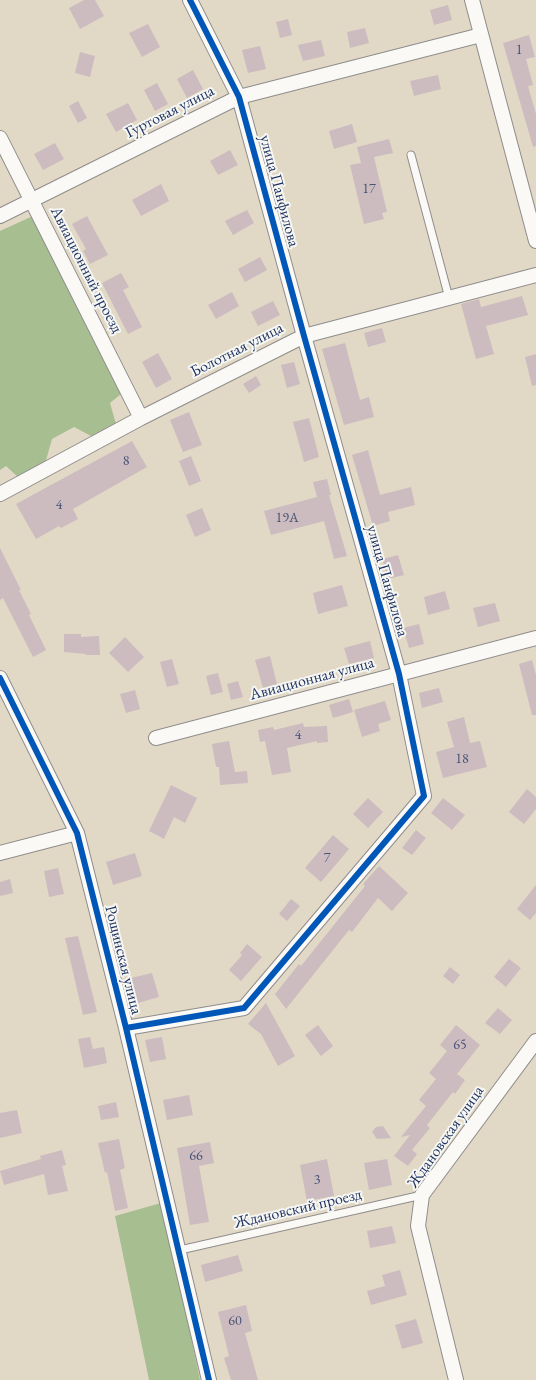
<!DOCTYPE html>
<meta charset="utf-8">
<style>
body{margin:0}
canvas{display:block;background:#e2d8c6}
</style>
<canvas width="536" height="1380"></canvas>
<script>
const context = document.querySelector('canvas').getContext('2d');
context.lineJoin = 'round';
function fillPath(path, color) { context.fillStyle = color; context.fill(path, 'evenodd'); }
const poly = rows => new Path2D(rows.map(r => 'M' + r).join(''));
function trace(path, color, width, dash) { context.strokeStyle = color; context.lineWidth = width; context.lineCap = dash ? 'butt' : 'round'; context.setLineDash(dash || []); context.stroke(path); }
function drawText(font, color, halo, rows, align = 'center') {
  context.font = font + ' "EB Garamond",serif'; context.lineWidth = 4; context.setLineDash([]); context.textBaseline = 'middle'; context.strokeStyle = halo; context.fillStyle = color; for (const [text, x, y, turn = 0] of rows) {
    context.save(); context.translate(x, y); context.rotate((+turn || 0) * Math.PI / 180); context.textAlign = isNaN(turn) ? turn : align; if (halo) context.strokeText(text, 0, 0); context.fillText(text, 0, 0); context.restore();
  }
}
const forest = poly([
 [35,215,121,394,110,403,116,424,93,437,74,427,52,439,45,464,19,478,6,466,0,470,0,231],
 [175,1199,163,1204,200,1380,149,1380,115,1216]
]);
const building = poly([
 [84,0,95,0,104,16,80,29,69,8],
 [448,5,452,20,434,25,430,10],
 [288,19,292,35,280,38,276,22],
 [148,24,160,47,142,57,129,33],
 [365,28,369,43,350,48,347,32],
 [529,35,535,57,526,59,533,85,528,86,536,114,536,146,533,147,503,43],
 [321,40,325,56,303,61,298,45],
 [260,46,266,69,248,73,242,50],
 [80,52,95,56,90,77,75,73],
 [193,70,203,89,187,98,177,79],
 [438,75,441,89,414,96,410,81],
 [157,83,168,104,155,111,144,90],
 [78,101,87,118,78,123,69,106],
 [128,103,137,120,116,132,106,114],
 [352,124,357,142,334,149,329,131],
 [389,139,393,153,374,157,387,212,382,213,384,219,364,224,350,165,361,163,357,147],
 [55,143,64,159,43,170,34,154],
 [230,150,238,165,218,175,210,161],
 [161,184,169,201,141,216,132,200],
 [247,210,254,223,233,235,225,221],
 [87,216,108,255,90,264,83,251,86,249,72,224],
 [260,257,267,270,245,282,238,269],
 [121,273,129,287,123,290,142,327,128,334,102,283],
 [232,292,239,306,216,319,208,305],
 [522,296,528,315,486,326,494,354,476,359,461,304,479,299,481,307],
 [273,301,280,315,258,326,251,312],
 [382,328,386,342,368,347,364,333],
 [345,343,360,400,369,397,374,417,344,425,322,349],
 [158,353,172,379,156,388,142,362],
 [536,354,536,385,532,386,525,357],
 [294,362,300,384,287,388,281,365],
 [256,376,261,385,249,393,243,384],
 [189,412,202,445,183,452,170,420],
 [309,418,319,457,304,462,293,422],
 [132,441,147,467,73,509,78,519,61,528,59,526,36,539,16,504],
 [368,450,380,495,411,487,415,505,388,512,390,521,373,526,352,455],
 [191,456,201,481,189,486,179,461],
 [327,479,331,495,329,495,347,556,334,559,324,521,271,535,264,511,317,497,313,482],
 [202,508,211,530,195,537,186,515],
 [0,548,21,590,19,590,31,614,29,615,46,650,33,657,3,598,0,600],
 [398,555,404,575,388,579,382,559],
 [342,585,348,606,318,614,313,593],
 [445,591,450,609,428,615,424,597],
 [495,603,500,621,478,627,473,608],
 [419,624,424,644,409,648,403,628],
 [64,634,81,634,81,637,99,636,100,655,86,655,86,654,64,652],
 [125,637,144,657,128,672,109,653],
 [370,641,374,658,349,664,344,648],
 [270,656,277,684,263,688,255,660],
 [172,659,179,684,167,687,160,662],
 [532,660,536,675,536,715,532,715,519,664],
 [218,673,223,692,211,695,206,676],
 [238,681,243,697,231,700,227,684],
 [439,688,443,702,422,708,419,693],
 [135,690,140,709,126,713,120,694],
 [349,699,353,712,333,718,329,705],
 [385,701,391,720,378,724,380,731,362,737,354,710],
 [464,717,470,743,480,741,487,767,443,778,436,752,454,747,447,722],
 [303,723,304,727,327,726,328,742,317,743,317,741,287,748,291,772,272,775,265,741,260,742,258,730,273,727,274,730],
 [229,741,235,772,247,771,248,783,220,785,219,767,216,767,212,744],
 [171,785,197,798,185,823,174,817,164,839,149,831],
 [527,789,536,797,536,809,524,824,509,812],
 [368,798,383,812,368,828,353,814],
 [443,798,465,815,452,830,431,813],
 [416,830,426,838,412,855,402,848],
 [333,835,349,849,321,882,305,868],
 [135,853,142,876,113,885,106,862],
 [379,866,408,893,392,911,378,898,352,932,349,930,286,1009,275,994,299,964,301,966,365,886,363,884],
 [58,868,64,894,49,897,44,871],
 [10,879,13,893,0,896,0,882],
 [536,885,536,913,530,920,517,909],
 [291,899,300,906,287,921,279,914],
 [78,936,97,1012,83,1015,65,938],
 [247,944,262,957,241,981,229,970,242,955,240,953],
 [509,959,521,968,506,987,494,977],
 [450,967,460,975,453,984,443,976],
 [152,973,159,997,138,1003,131,978],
 [266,1003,295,1056,278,1066,261,1034,248,1024],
 [498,1008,512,1020,500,1034,485,1023],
 [318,1025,333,1046,321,1056,305,1035],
 [456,1025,480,1045,457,1074,465,1080,455,1094,453,1092,427,1125,430,1128,412,1150,417,1154,408,1166,394,1156,410,1135,401,1137,426,1106,419,1100,436,1079,429,1073,447,1051,440,1045],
 [90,1037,93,1049,104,1047,107,1063,84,1068,78,1039],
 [162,1037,166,1059,150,1062,145,1040],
 [189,1095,193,1115,167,1120,163,1100],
 [116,1102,119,1117,101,1120,98,1106],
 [17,1110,22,1133,0,1138,0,1113],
 [383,1126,391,1138,377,1139,372,1132,376,1127],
 [119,1139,125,1168,120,1170,128,1208,115,1211,107,1172,105,1173,98,1143],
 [210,1142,214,1163,199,1166,209,1222,190,1225,177,1148],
 [62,1150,66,1165,62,1166,68,1191,48,1195,44,1174,4,1185,0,1171,41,1159,40,1156],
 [327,1159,334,1196,307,1201,300,1165],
 [387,1159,392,1185,369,1190,364,1163],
 [392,1226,396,1243,370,1248,367,1231],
 [238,1255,243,1271,205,1282,201,1265],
 [400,1270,407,1295,371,1305,367,1291,385,1286,382,1275],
 [246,1305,252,1331,245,1333,258,1380,231,1380,224,1358,229,1356,218,1312],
 [416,1319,423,1343,402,1349,395,1325]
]);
const service = poly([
 [411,155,449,298],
 [180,1250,422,1195]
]);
const minor = poly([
 [472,0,536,241],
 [0,138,141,418],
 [0,216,239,97,481,35],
 [0,494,141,418,304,336,536,275],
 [0,678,77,833,126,1028,209,1380],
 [156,738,536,638],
 [0,853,77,833],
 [126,1028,244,1008,424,796,399,674,304,336,239,97,190,0],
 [456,1380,418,1226,422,1195,536,1041]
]);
const cycleway = poly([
 [0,678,77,833,126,1028,209,1380],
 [126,1028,244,1008,424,796,399,674,304,336,239,97,190,0]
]);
const numberNames = [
 ["1",519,50],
 ["17",369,189],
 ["8",126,461],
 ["4",59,505],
 ["19А",287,518],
 ["4",298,735],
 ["18",462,759],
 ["7",327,858],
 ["65",460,1045],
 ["66",196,1156],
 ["3",317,1180],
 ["60",235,1321]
];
const streetNames = [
 ["Гуртовая улица",170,112,-27],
 ["улица Панфилова",279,191,75],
 ["Авиационный проезд",86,270,63],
 ["Болотная улица",237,350,-27],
 ["улица Панфилова",387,581,74],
 ["Авиационная улица",312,679,-15],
 ["Рощинская улица",123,960,76],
 ["Ждановская улица",446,1137,-55],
 ["Ждановский проезд",298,1209,-13]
];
fillPath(forest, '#a7be91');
fillPath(building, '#ccbcbf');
trace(service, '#8f8d8c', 9);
trace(minor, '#8f8d8c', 16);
trace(service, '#fbf9f6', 7);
trace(minor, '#fbf9f6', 14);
trace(cycleway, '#0057b8', 6);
drawText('14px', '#475276', null, numberNames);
drawText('16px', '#1b2f5e', '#f6f6f2', streetNames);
</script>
